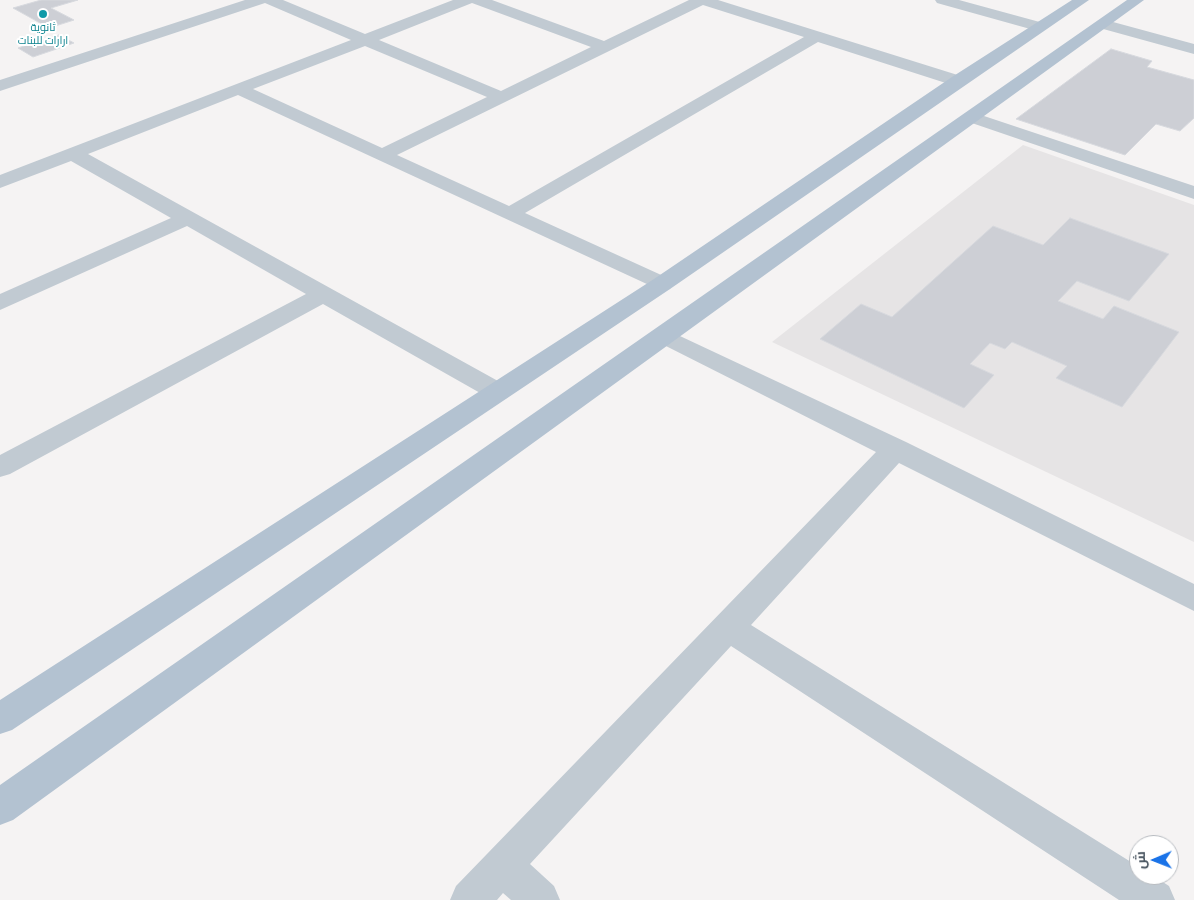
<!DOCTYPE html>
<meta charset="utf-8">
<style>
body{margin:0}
#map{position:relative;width:1194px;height:900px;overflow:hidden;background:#f5f3f3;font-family:"PT Sans Narrow",Cairo,sans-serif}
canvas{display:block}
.north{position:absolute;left:1129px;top:835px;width:50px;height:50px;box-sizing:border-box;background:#fff;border:1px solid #b7bbc0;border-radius:50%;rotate:269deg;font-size:14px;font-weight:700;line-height:20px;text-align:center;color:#4a5661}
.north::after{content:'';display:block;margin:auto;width:18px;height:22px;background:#1a73e8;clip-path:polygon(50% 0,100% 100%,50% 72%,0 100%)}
</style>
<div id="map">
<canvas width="1194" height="900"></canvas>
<div class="north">ش</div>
</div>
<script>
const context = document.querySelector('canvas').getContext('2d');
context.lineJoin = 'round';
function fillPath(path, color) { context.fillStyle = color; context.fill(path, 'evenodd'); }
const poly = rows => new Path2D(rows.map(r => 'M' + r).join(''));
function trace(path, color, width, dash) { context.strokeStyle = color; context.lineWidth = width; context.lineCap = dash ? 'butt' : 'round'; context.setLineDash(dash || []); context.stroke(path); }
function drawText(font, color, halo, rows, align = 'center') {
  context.font = font + ' "PT Sans Narrow",Cairo,sans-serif'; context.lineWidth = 4; context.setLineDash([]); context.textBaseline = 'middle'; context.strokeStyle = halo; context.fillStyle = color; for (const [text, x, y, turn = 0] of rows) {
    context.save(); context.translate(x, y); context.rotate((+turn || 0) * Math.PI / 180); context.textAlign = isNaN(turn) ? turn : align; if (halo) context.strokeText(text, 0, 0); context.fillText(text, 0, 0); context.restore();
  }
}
const education = poly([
 [1023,145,1194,205,1194,542,772,342]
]);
const building = poly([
 [41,0,78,0,51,8,74,20,49,28,13,8,41,0],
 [59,35,74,43,33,57,18,48,59,35],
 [1111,49,1152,61,1147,67,1194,80,1194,118,1180,131,1156,124,1125,155,1016,119,1111,49],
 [1070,218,1169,254,1129,301,1077,281,1058,301,1103,319,1114,306,1179,332,1122,407,1056,378,1067,366,1012,342,1005,349,990,343,970,364,994,375,964,408,820,339,861,304,892,317,993,226,1043,245,1070,218]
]);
const minor = poly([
 [245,0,283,0,365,34,453,0,492,0,604,41,689,0,718,0,964,77,967,81,964,85,952,85,818,42,525,213,670,279,673,284,670,289,662,291,238,95,88,154,507,386,511,392,507,398,498,400,489,398,323,304,10,474,0,477,0,455,306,294,187,226,0,310,0,294,171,218,71,161,0,188,0,175,351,40,265,3,0,91,0,80,245,0],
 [472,3,591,47,501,91,379,40,472,3],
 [703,5,804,37,509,206,397,155,703,5],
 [365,46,487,97,382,148,253,89,365,46],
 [935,0,959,0,1047,24,1049,27,1041,32,937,3,935,0],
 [1102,19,1194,44,1194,54,1096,27,1094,24,1102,19],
 [972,112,1194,186,1194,199,966,121,963,117,966,113,972,112],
 [665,329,906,442,1194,584,1194,611,899,463,751,625,1139,867,1139,875,1152,875,1169,886,1175,900,1119,900,731,646,530,864,554,886,560,900,511,900,503,893,497,900,450,900,456,886,876,452,656,341,653,336,656,331,665,329]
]);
const major = poly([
 [1072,0,1089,0,670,289,12,730,0,734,0,700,654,279,952,77,1072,0],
 [1127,0,1144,0,13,820,0,825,0,785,1127,0]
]);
const markers = [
 [43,14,5,"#0f9aa8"]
];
const farCulturenames = [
 ["ثانوية",43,28],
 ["ارارات للبنات",43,41]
];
fillPath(education, '#e6e4e5');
fillPath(building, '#cdcfd5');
trace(building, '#d7d9de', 1);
fillPath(minor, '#c1cad2');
fillPath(major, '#b3c2d1');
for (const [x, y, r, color] of markers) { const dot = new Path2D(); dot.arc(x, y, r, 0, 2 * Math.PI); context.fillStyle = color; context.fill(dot); trace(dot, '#fff', 2); }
drawText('11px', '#0d838f', '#fff', farCulturenames);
</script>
